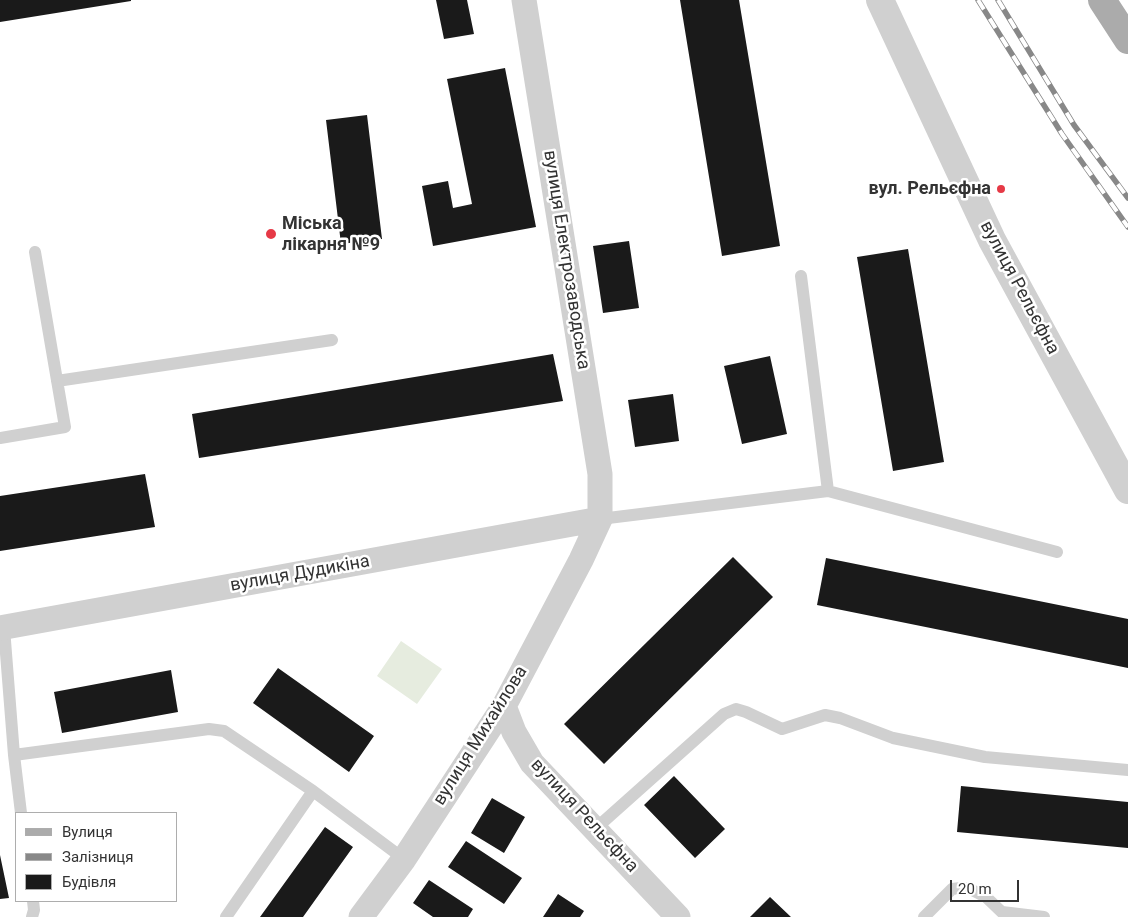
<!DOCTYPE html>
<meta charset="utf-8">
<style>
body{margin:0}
#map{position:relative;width:1128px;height:917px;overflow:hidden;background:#fff;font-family:Roboto,sans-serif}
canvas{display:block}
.legend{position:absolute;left:15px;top:812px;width:162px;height:90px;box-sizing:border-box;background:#fff;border:1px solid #adadad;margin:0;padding:6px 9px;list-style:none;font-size:15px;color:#333}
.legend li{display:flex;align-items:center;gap:10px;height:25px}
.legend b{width:25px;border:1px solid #adadad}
.scale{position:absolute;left:950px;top:880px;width:69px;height:22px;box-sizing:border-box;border:2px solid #333;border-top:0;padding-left:6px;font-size:15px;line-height:18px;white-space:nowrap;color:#333;-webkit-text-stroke:4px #fff;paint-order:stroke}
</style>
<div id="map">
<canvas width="1128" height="917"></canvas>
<ul class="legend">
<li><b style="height:6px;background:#ababab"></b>Вулиця</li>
<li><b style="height:6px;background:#888"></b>Залізниця</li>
<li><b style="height:14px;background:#1a1a1a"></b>Будівля</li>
</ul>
<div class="scale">20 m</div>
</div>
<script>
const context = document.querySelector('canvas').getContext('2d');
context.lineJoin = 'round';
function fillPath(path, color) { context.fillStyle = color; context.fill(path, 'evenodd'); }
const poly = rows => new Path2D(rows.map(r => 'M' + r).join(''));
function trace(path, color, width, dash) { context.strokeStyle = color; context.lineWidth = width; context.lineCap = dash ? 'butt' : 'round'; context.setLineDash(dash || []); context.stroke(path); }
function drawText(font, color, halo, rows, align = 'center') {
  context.font = font + ' Roboto,sans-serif'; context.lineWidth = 5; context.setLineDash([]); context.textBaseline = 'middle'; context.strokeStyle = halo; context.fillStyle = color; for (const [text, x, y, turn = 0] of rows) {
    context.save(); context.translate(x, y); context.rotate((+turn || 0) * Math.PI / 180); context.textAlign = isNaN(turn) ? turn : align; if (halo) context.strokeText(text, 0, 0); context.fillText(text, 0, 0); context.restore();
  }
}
const green = poly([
 [401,641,442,669,417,704,377,676]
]);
const building = poly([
 [0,0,131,0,131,1,0,22],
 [436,0,467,0,474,34,444,39],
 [680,0,739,0,780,246,722,256],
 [505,68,536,227,433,246,422,186,448,181,453,208,472,204,447,79],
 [367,115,382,239,341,244,326,120],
 [629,241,639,308,603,313,593,246],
 [908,249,944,462,893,471,857,257],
 [553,354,563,401,199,458,192,414],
 [770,356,787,434,742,444,724,366],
 [673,394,679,441,635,447,628,400],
 [145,474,155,527,0,551,0,496],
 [733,557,773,597,604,764,564,724],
 [826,558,1128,619,1128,668,817,605],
 [278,668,374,736,349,772,253,703],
 [171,670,178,712,62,733,54,692],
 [674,776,725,829,695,858,644,805],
 [961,786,1128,802,1128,848,957,832],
 [492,798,525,817,504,853,471,833],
 [325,827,353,847,303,917,260,917],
 [466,841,522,878,504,904,448,867],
 [0,855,9,898,0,899],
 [429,880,473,909,468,917,433,917,413,903],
 [558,894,584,911,580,917,543,917],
 [770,897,791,917,750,917]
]);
const service = poly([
 [801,276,828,491],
 [57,381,332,340],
 [0,438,65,427,35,252],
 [600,519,828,491,1057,552],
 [4,628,14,755,209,729,224,731,313,791,404,859],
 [14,755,21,813],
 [594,830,724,714,736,709,746,712,782,729,825,715,840,718,893,738,985,757,1128,770],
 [1002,912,1044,917],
 [32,917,34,910,33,901],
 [226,917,313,791],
 [924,917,952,889,961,888,970,889,986,897,1007,917]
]);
const minor = poly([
 [0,628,600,519],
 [504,706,514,732,532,763,678,917],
 [361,917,404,859,504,706,581,560,600,519,600,474,524,0]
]);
const tertiary = poly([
 [880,0,992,240,1128,490]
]);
const primary = poly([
 [1102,0,1128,40]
]);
const rail = poly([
 [978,0,1062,134,1128,227],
 [998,0,1074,125,1128,198]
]);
const markers = [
 [1001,189,5,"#e63946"],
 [271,234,6,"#e63946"]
];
const poiNames = [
 ["вул. Рельєфна",991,189],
 ["Міська",282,224,"left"],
 ["лікарня №9",282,245,"left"]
];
const streetNames = [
 ["вулиця Електрозаводська",566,260,81],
 ["вулиця Рельєфна",1019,288,62],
 ["вулиця Дудикіна",300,574,-10],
 ["вулиця Михайлова",481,736,-58],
 ["вулиця Рельєфна",584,816,47]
];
fillPath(green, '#e6ecdf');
fillPath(building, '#1a1a1a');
trace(service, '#d0d0d0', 12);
trace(minor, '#d0d0d0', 25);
trace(tertiary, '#d0d0d0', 28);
trace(primary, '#ababab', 28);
trace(rail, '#888', 5.5);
trace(rail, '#fff', 4, [11]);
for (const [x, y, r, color] of markers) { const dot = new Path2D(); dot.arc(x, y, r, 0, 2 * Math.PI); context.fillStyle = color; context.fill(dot); trace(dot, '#fff', 2); }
drawText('bold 18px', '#333', '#fff', poiNames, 'right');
drawText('18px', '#333', '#fff', streetNames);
</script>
